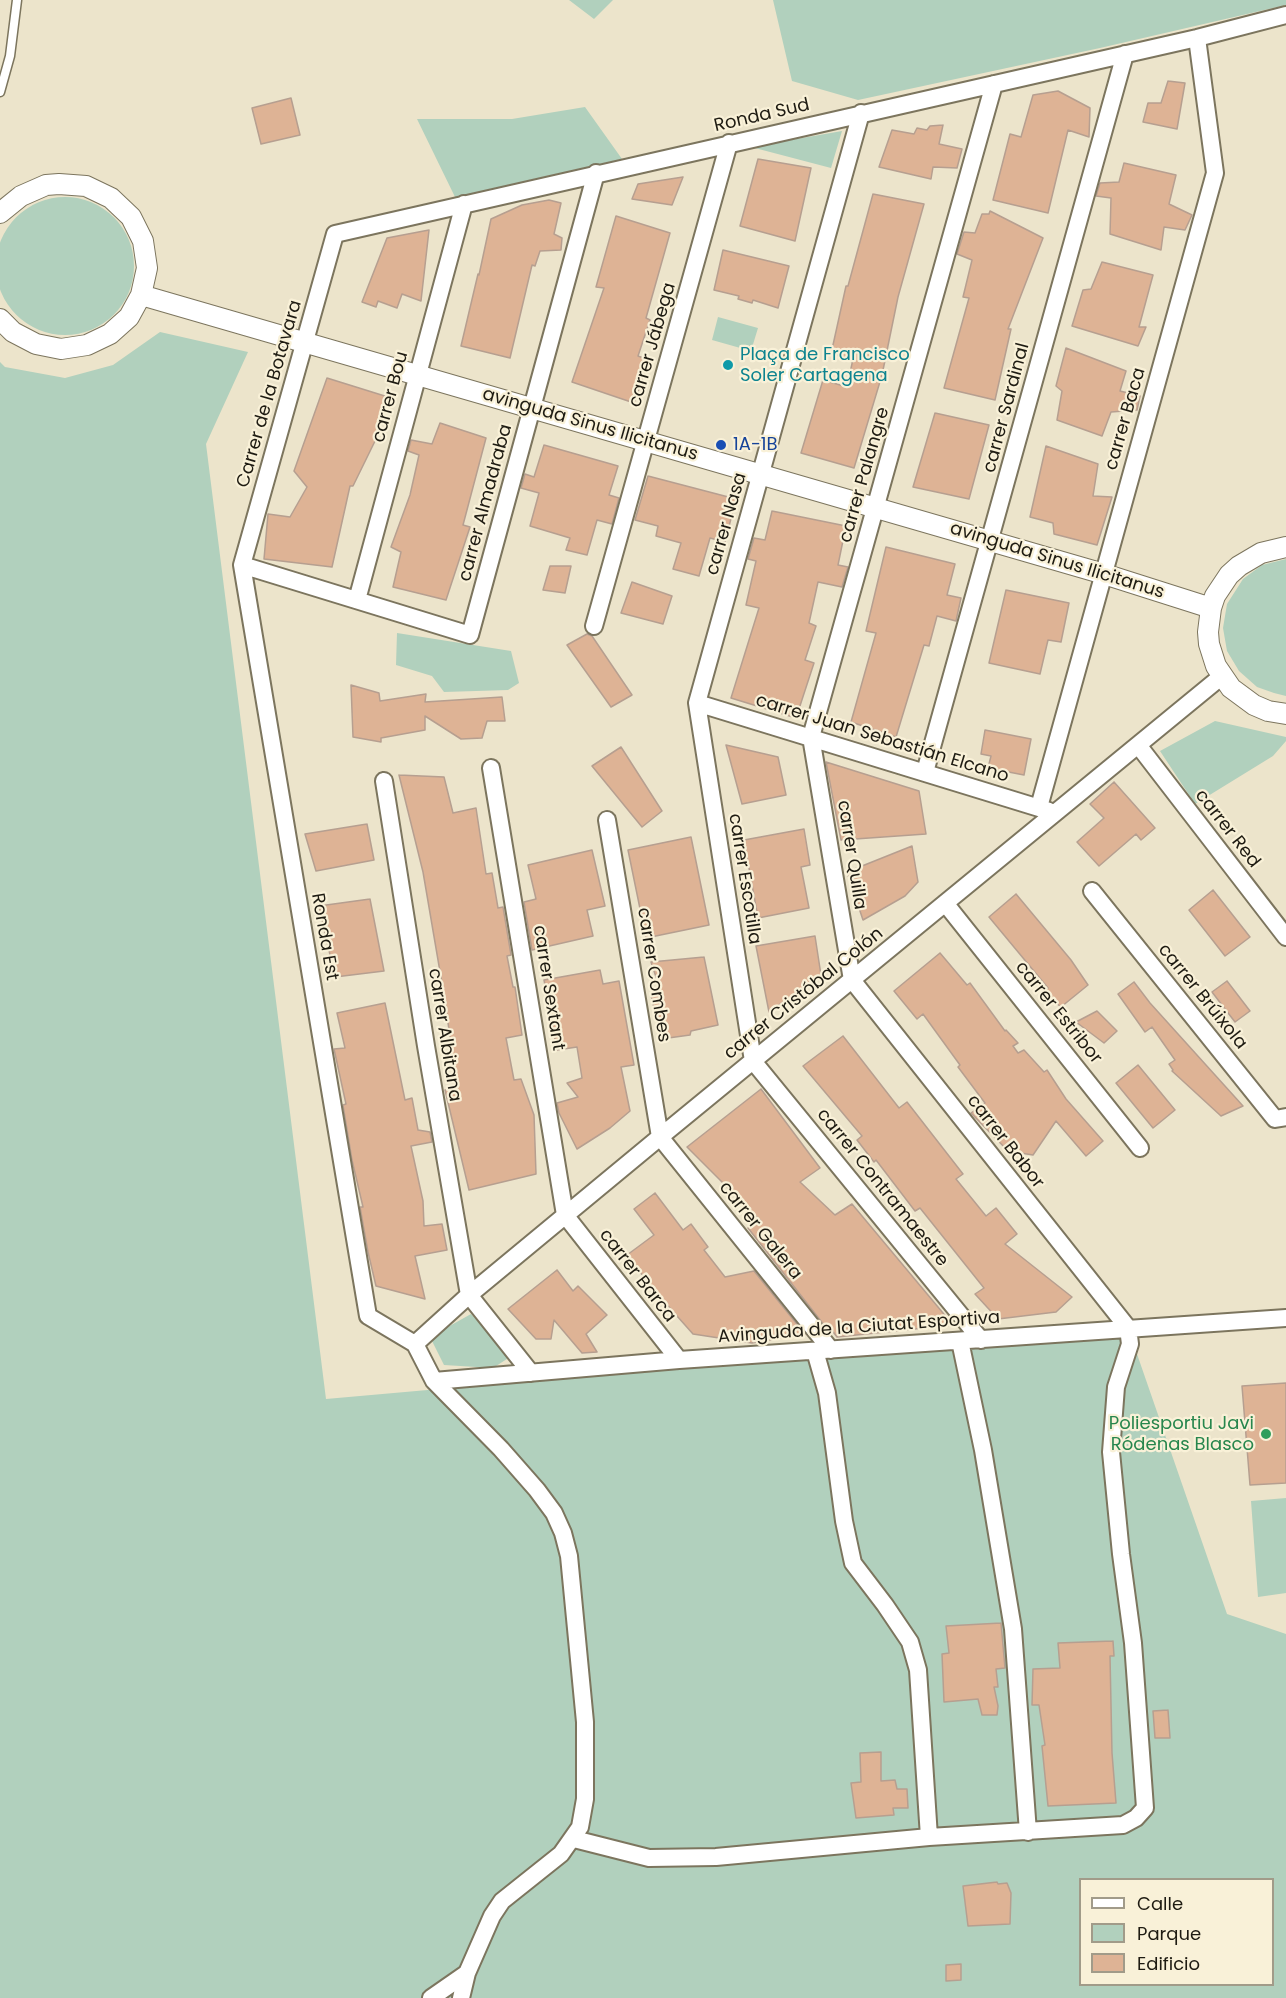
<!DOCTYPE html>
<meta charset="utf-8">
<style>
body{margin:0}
#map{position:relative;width:1286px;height:1998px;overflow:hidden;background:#ece4cb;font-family:Poppins,sans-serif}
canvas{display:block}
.legend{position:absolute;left:1079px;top:1878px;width:195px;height:108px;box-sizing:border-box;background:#f9f1d8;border:2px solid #a19b89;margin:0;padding:8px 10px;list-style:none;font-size:18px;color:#1e1b12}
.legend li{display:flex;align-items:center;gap:12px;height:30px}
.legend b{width:30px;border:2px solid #a19b89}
</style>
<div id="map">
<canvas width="1286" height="1998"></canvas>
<ul class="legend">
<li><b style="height:8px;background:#fff"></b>Calle</li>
<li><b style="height:16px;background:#b1d0bd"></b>Parque</li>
<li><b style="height:16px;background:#deb395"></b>Edificio</li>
</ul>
</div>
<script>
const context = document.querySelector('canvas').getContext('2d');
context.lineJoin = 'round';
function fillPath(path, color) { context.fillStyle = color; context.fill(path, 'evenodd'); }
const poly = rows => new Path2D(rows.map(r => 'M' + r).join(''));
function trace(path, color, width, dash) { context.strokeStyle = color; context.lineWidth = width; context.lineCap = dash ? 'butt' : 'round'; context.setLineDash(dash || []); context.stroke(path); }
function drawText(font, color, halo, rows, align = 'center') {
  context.font = font + ' Poppins,sans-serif'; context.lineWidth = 4.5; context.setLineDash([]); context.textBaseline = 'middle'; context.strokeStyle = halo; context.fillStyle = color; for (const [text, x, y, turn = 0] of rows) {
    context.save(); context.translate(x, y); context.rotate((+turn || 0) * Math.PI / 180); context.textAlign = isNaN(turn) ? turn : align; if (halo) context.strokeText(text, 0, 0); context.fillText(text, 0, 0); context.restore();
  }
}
const green = poly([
 [569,0,613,0,594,19],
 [773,0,1286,0,1286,5,1100,48,858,100,792,81],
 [585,107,622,159,455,197,417,119,512,119],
 [842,131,831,168,751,147],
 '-4 266a69 69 0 1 1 138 0a69 69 0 1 1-138 0Z',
 [718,317,758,328,751,351,712,340],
 [160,332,248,352,206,444,326,1399,1128,1328,1227,1614,1286,1634,1286,1998,0,1998,0,362,5,367,65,378,113,365],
 [1080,1880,1272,1880,1272,1984,1080,1984],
 [1286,559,1286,696,1274,693,1257,687,1239,671,1227,651,1223,628,1227,604,1243,579,1262,565],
 [397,633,511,651,519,683,508,690,444,692,432,676,396,665],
 [1215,721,1286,737,1286,741,1273,756,1195,804,1160,751],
 [471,1314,510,1357,493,1368,444,1365,430,1337],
 [1286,1498,1286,1593,1258,1597,1251,1501]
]);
const building = poly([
 [1168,81,1185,83,1177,129,1143,122,1148,103,1161,103,1168,81],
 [1058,91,1090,108,1089,137,1068,130,1048,213,993,200,1010,134,1021,137,1033,95,1058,91],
 [291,98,300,135,261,144,252,108,291,98],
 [943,125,939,144,962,149,957,168,933,167,931,179,879,167,892,130,914,134,917,128,927,130,930,126,943,125],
 [758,159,811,168,795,241,740,226,758,159],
 [1124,163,1176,175,1169,204,1192,215,1185,230,1164,227,1161,250,1110,234,1111,198,1096,196,1100,183,1119,182,1124,163],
 [683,177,672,205,632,199,638,184,683,177],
 [873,194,924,204,898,297,882,375,854,468,801,453,823,380,847,387,853,359,831,354,846,286,848,286,873,194],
 [549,200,561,203,554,234,562,238,561,250,540,251,535,266,532,265,510,358,461,346,478,274,479,275,491,219,522,205,549,200],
 [990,211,1043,238,1008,329,1011,329,995,400,944,388,969,298,963,297,972,260,957,254,964,232,975,233,982,214,989,214,990,211],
 [616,216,670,233,646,318,650,320,638,356,649,360,634,403,572,382,604,288,596,287,616,216],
 [429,230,421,301,402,294,397,308,378,301,376,307,362,302,387,238,429,230],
 [723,250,789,266,778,308,753,300,752,303,738,299,739,296,714,290,723,250],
 [1102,262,1153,275,1139,327,1146,327,1138,346,1072,326,1083,290,1091,289,1102,262],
 [1066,348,1126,371,1120,391,1140,396,1137,410,1111,412,1102,436,1057,420,1062,391,1056,386,1066,348],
 [327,378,388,397,377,437,353,486,350,486,332,567,264,559,268,514,290,517,307,487,294,471,327,378],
 [935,413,989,425,969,499,913,487,935,413],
 [440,423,486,438,463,525,470,527,446,600,393,587,401,552,391,547,410,495,419,455,408,451,411,440,432,444,440,423],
 [544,445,618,466,609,495,619,498,612,524,597,520,587,555,566,550,570,538,530,526,539,493,521,488,525,474,534,477,544,445],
 [1046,446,1098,464,1093,496,1112,497,1097,545,1054,534,1053,523,1030,517,1046,446],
 [648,476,736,499,725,542,710,538,699,576,673,569,681,543,656,536,658,526,635,520,648,476],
 [772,511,846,526,838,565,848,567,842,587,818,582,809,623,816,626,805,660,814,663,796,718,731,698,759,608,746,605,756,561,748,559,754,538,765,540,772,511],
 [886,547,955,564,947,595,961,598,956,621,937,616,929,646,924,645,896,737,851,722,876,633,866,631,886,547],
 [550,566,571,566,565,593,543,590,550,566],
 [632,582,672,596,663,624,621,613,632,582],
 [1006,590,1069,603,1061,642,1048,640,1040,674,989,663,1006,590],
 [587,634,592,636,632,695,611,707,567,645,587,634],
 [351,685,379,693,380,701,426,694,425,702,502,697,505,721,487,721,482,738,461,739,425,716,425,730,381,738,381,742,353,737,351,685],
 [985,730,1031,739,1024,775,988,768,991,756,981,754,985,730],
 [726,745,778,757,786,795,742,804,726,745],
 [621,747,662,811,642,827,592,766,621,747],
 [826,762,919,791,926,834,841,840,826,762],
 [399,775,444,777,453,813,476,808,486,874,492,873,498,908,503,907,511,955,507,956,513,987,515,987,522,1035,506,1038,514,1080,521,1079,534,1115,536,1174,469,1190,445,1090,457,1088,445,1001,423,872,399,775],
 [1114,782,1155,828,1141,840,1136,834,1099,866,1077,842,1104,818,1090,804,1114,782],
 [367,824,374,860,316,871,305,834,367,824],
 [804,829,810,865,801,867,809,908,758,918,744,840,804,829],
 [691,837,709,925,646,938,628,850,691,837],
 [912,846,918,882,905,896,863,920,847,872,912,846],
 [592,850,605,906,587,910,593,936,532,950,524,902,536,899,528,865,592,850],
 [1213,890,1250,937,1225,956,1189,910,1213,890],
 [1016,894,1071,960,1088,985,1061,1007,1043,992,1048,988,989,917,1016,894],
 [370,899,384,971,335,977,319,906,370,899],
 [815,936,821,975,769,1012,756,946,815,936],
 [940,953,967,985,970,983,1005,1031,1006,1030,1018,1043,1013,1046,1018,1053,1024,1050,1044,1072,1047,1070,1066,1099,1103,1141,1086,1156,1056,1121,1033,1155,1008,1151,971,1113,985,1103,958,1067,960,1065,923,1014,917,1019,894,991,940,953],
 [704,957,718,1025,691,1031,690,1035,661,1039,651,995,661,992,651,962,704,957],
 [600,970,603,984,619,981,634,1065,621,1067,630,1111,610,1128,577,1149,559,1113,557,1103,578,1097,567,1083,582,1078,577,1047,557,1050,544,980,600,970],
 [1227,981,1250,1011,1235,1022,1212,992,1227,981],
 [1134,982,1150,1003,1243,1106,1221,1116,1172,1071,1173,1070,1169,1064,1175,1060,1152,1027,1145,1032,1118,994,1134,982],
 [385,1003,405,1100,412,1098,418,1130,430,1132,432,1142,411,1146,423,1201,424,1226,442,1224,447,1250,415,1256,425,1299,376,1286,368,1252,360,1207,363,1207,352,1160,343,1105,346,1104,334,1049,345,1048,337,1013,385,1003],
 [1097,1011,1117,1031,1104,1043,1076,1022,1097,1011],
 [843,1036,899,1108,907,1102,963,1174,956,1179,986,1216,996,1208,1017,1234,1005,1244,1072,1297,1056,1312,998,1319,975,1294,984,1288,920,1208,915,1211,876,1160,874,1162,857,1140,862,1136,803,1066,843,1036],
 [1138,1065,1175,1110,1153,1128,1116,1083,1138,1065],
 [761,1089,820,1168,800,1182,835,1215,852,1204,953,1325,837,1337,831,1329,828,1330,748,1228,761,1221,687,1147,761,1089],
 [655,1193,683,1230,691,1224,708,1247,704,1250,725,1277,754,1271,805,1334,752,1343,693,1334,653,1289,627,1255,654,1235,634,1209,655,1193],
 [557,1270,573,1291,578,1286,607,1315,586,1334,597,1352,582,1353,554,1320,551,1339,536,1339,508,1309,557,1270],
 [1286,1383,1286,1483,1250,1485,1242,1386,1286,1383],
 [1001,1623,1005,1668,996,1669,998,1687,994,1687,998,1706,997,1715,982,1715,978,1699,944,1702,942,1654,949,1653,946,1626,1001,1623],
 [1113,1641,1114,1656,1110,1656,1112,1753,1116,1803,1048,1806,1042,1746,1045,1745,1039,1705,1032,1705,1033,1669,1060,1668,1058,1643,1113,1641],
 [1168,1710,1170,1738,1155,1738,1153,1711,1168,1710],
 [881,1752,881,1781,895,1780,897,1789,907,1789,908,1808,893,1808,894,1815,856,1818,851,1783,861,1782,860,1753,881,1752],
 [997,1882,998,1884,1007,1883,1011,1893,1010,1924,968,1926,963,1886,997,1882],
 [961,1964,961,1980,946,1981,946,1965,961,1964]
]);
const service = poly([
 [0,92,10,56,17,0]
]);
const minor = poly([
 [861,113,697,703,753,1061,981,1340],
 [242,565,470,635,596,173],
 [357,600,464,204],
 [594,626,729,143],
 [697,703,1049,811],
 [1138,745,1286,937],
 [491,768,565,1215,679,1360],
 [925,772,1125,54],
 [384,781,426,1046,469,1295,531,1373],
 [1039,807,1215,173,1197,38],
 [607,820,660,1137,831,1350],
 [1092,891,1275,1119,1286,1117],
 [945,903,1140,1148],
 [960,1341,983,1450,1013,1629,1028,1832],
 [415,1344,469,1295,660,1137,1222,676],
 [815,1351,827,1393,844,1521,853,1563,885,1605,910,1642,918,1670,929,1837],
 [434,1381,679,1360,1286,1318],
 [574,1839,649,1858,716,1857,929,1837,1123,1825,1136,1818,1145,1808,1133,1643,1121,1554,1111,1452,1116,1387,1130,1344,1128,1328,852,980,811,737,994,84],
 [431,1998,467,1973],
 [461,1998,467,1973,492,1916,502,1901,561,1854,580,1827,585,1799,585,1722,569,1556,563,1533,554,1513,537,1490,501,1449,434,1381,415,1344,368,1316,242,565,335,234,1197,38,1286,15]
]);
const tertiary = poly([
 [0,213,21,196,46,185,59,184,86,186,111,198,131,217,143,241,147,268,141,295,129,317,110,334,87,345,61,349,36,344,13,332,0,319],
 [141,295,1104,574,1211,608],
 [1286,547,1261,553,1239,566,1229,575,1215,596,1211,608,1208,632,1209,644,1216,666,1231,688,1254,705,1268,711,1286,714]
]);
const markers = [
 [728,365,6,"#0f9aa8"],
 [721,445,6,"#1a4fb4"],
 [1266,1434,6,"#2e9e5b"]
];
const streetNames = [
 ["Ronda Sud",762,116,-13],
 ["carrer Jábega",653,345,-74],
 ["Carrer de la Botavara",270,394,-74],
 ["carrer Bou",391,397,-75],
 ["carrer Sardinal",1007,408,-75],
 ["carrer Baca",1126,419,-74],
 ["avinguda Sinus Ilicitanus",590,425,16],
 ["carrer Palangre",865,475,-74],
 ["carrer Almadraba",486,503,-75],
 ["carrer Nasa",727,524,-74],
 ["avinguda Sinus Ilicitanus",1057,561,17],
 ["carrer Juan Sebastián Elcano",882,739,17],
 ["carrer Red",1227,829,52],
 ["carrer Quilla",851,855,81],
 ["carrer Escotilla",744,879,81],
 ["Ronda Est",324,937,80],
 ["carrer Combes",653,975,81],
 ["carrer Sextant",548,988,81],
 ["carrer Cristóbal Colón",804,994,-39],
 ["carrer Brúixola",1202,997,51],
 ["carrer Estribor",1058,1013,51],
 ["carrer Albitana",444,1035,81],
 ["carrer Babor",1005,1142,52],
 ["carrer Contramaestre",882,1188,51],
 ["carrer Galera",760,1231,51],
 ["carrer Barca",637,1276,52],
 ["Avinguda de la Ciutat Esportiva",859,1328,-4]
];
const cultureNames = [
 ["Plaça de Francisco",740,355],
 ["Soler Cartagena",740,376]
];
const transitNames = [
 ["1A-1B",733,445]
];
const leisureNames = [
 ["Poliesportiu Javi",1254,1424],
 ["Ródenas Blasco",1254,1445]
];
fillPath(green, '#b1d0bd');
fillPath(building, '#deb395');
trace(building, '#b69f90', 1.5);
trace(service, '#7c755e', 11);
trace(minor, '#7c755e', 20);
trace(tertiary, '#7c755e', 22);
trace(service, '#fff', 8);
trace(minor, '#fff', 16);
trace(tertiary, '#fff', 20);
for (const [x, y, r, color] of markers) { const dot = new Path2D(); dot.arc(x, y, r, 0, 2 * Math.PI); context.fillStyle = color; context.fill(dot); trace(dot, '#f9f1d8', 2); }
drawText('18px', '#1e1b12', '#f9f1d8', streetNames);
drawText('18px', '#0d838f', '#f9f1d8', cultureNames, 'left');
drawText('18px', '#164399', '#f9f1d8', transitNames, 'left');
drawText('18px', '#27864d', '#f9f1d8', leisureNames, 'right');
</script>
